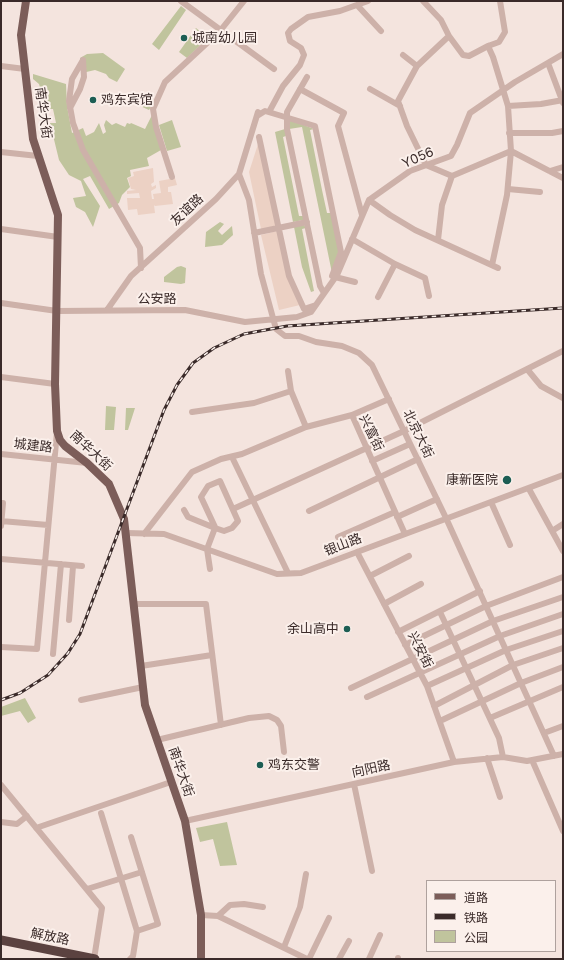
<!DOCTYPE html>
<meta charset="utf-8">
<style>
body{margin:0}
#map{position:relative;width:564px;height:960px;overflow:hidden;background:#f4e4de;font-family:Inter,"Noto Sans SC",sans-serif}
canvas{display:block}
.frame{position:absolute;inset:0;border:2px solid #3a2a29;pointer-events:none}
.legend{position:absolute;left:426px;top:880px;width:130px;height:72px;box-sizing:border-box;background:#fbf0eb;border:1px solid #aea19d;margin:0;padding:5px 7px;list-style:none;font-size:12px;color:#3a2a29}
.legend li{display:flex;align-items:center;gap:8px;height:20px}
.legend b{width:20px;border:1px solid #aea19d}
</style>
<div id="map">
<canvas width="564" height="960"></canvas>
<div class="frame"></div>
<ul class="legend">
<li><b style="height:5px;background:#7c5d59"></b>道路</li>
<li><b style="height:5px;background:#3a2a29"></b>铁路</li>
<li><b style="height:11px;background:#c0c49d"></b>公园</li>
</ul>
</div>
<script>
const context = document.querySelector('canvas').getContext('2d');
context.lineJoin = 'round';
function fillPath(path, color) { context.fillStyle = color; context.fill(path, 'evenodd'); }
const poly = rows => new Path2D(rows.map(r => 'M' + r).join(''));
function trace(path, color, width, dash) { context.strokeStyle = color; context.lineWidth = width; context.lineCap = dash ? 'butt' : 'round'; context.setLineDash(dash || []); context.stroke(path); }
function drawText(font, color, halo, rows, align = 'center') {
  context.font = font + ' Inter,"Noto Sans SC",sans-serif'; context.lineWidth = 4; context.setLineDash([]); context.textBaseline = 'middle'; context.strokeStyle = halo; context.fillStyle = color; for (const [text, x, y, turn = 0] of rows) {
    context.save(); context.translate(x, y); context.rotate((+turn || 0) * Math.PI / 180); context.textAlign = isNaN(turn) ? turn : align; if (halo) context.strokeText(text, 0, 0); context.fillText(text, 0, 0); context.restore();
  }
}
const green = poly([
 [181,6,186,10,159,50,152,44],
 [196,28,208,38,187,58,179,52],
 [103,53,125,69,117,82,109,78,106,74,95,70,82,73,80,58,87,54],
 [33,74,66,84,67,106,72,133,83,128,86,136,94,132,99,123,103,134,106,132,104,125,106,120,112,125,116,123,125,127,127,123,130,124,131,123,145,129,152,115,161,150,147,158,149,166,130,170,131,176,127,178,130,187,122,195,119,203,109,209,90,176,83,179,100,206,93,227,85,212,76,207,73,198,86,196,81,181,69,175,59,160,50,123,56,123,53,109,46,109,39,84,33,79],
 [129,95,151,107,149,110,127,100],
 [172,120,181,147,167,151,159,125],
 [291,120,314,129,310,130,322,190,327,213,331,213,339,252,332,273,302,127,289,129,289,122],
 [285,129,286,136,283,137,299,216,303,216,304,218,303,220,293,222,275,132],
 [220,222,224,224,218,231,222,235,232,226,233,235,222,245,205,247,206,232],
 [304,225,306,228,302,229,314,291,311,292,302,267,294,227],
 [181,266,186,268,185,283,181,284,164,282,164,277,177,267],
 [106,406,116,407,114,430,105,430],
 [126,408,135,408,128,430,125,430],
 [25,698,36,718,28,723,20,711,1,716,1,707],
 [227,822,237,865,220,866,213,839,200,842,196,828]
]);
const plaza = poly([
 [259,141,276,226,261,229,249,172],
 [153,168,154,182,151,184,152,187,156,185,156,188,151,191,152,199,154,199,153,194,161,193,159,181,175,178,177,185,168,187,168,192,171,192,173,204,155,206,154,205,155,213,138,215,137,209,128,210,127,198,140,198,139,193,127,194,127,191,136,190,131,189,128,178,134,176,133,172],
 [277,231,300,305,279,310,261,235]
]);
const minor = poly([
 [181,1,274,69],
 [423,1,441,20,449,36,417,66,398,101,407,126,426,165,452,176,442,205,438,240],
 [357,5,381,31],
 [449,36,463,55,469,56,488,46,493,57,508,106,511,151,563,178],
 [488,46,499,42,505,32,500,1],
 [403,55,417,66],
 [83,60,72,79,69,101,73,123,83,150,140,248,141,268],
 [548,63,563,103],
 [1,66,25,69],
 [307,77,287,112,287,129,320,286,324,293],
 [300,89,344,113,338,126,362,215],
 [370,89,400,106],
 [508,106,541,104,563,100],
 [70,108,80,89,84,77,83,60],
 [269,112,283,86,300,65,304,55,301,48,290,41,288,33,291,29,308,17,340,11,368,1],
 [257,116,265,111,315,126,341,252,332,276],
 [509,133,552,133,563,131],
 [259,137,289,276,304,309,316,305],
 [1,152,38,156],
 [550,171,563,167],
 [239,174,249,200,261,274,276,329,285,336,299,336,316,342,342,346,359,353,372,365,446,518,554,756],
 [452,176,511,151,507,195,492,265],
 [172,177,156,127,153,109,165,82,220,31,244,1],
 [508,189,540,192],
 [369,200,390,215,415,230,498,268],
 [1,229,58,237],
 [254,233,307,222],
 [352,239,395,264,425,278,429,296],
 [335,277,355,282],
 [378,297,395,264],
 [1,303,57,311,185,310,245,322,297,317,311,312,337,275,369,200,410,171,451,156,457,145,470,113,515,82,563,54],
 [107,310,131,276,216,199,239,174,258,112],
 [527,369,541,386,563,398],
 [288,371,291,391,306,427,352,415,405,534],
 [1,377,55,384],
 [192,412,254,403,291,391],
 [352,415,389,399],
 [1,454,87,463],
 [232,457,288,573],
 [372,461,410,444],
 [529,489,563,551],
 [491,502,510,545],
 [1,503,3,503,1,526],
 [233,509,404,431,563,351],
 [184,510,188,517,215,528,224,531,232,528,238,521,220,481,208,486,201,497,215,527,215,528,207,549,210,569],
 [309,511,418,459],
 [397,517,437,499],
 [1,521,48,525],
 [552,531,563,524],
 [126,533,164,534,277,574,301,573,563,475],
 [144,534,192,472,221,459,242,454,306,427],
 [338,537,395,512],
 [357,552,427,686,454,762],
 [1,559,82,566],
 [370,576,409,556],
 [134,604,206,604,221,725],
 [384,604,421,584],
 [440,612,499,738,503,757],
 [69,620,73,566],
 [398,632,480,591],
 [405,645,486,606,563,577],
 [1,647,37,649,57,432],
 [53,654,61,564],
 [141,666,212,655],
 [427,686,506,650,563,631],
 [351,688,493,621,563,597],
 [367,697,500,636,563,614],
 [81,700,143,687],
 [434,706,513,665,563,648],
 [490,718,563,687],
 [440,721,521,683,563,667],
 [544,733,563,726],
 [157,740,249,718,269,716,277,720,281,726,284,752],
 [487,758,500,797],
 [532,760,563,831],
 [354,784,372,871],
 [1,785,102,908,94,959],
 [101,813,137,931,133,956,130,959],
 [185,821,454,762,503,757,527,761,563,754],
 [1,822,17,824,27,816],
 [36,828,171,782],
 [131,837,158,924,137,931],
 [87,889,142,872],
 [201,915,218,916,307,959],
 [218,916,230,905,244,904,263,907],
 [284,947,300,907,306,874],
 [309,959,329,918],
 [339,959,349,941],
 [369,959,380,935],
 [398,959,398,958]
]);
const major = poly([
 [26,1,21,35,33,139,58,215,55,384,57,431,60,440,65,446,87,463,109,484,124,519,145,705,185,821,201,915,201,959]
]);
const highway = poly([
 [1,940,95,959]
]);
const rail = poly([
 [1,700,20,693,48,675,68,653,80,634,164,410,177,385,193,363,214,348,244,334,287,326,563,308]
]);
const markers = [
 [184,38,4,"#1c5d53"],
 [93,100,4,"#1c5d53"],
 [507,480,5,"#1c5d53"],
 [347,629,4,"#1c5d53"],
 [260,765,4,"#1c5d53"]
];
const poiNames = [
 ["城南幼儿园",192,38],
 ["鸡东宾馆",101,100],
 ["康新医院",498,480,"right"],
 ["余山高中",339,629,"right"],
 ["鸡东交警",268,765]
];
const streetNames = [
 ["南华大街",43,113,82],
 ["Y056",418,158,-24],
 ["友谊路",187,210,-43],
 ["公安路",157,299],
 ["兴富街",371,433,64],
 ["北京大街",418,434,64],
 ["城建路",33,446,6],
 ["南华大街",91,451,43],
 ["银山路",343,545,-21],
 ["兴安街",420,650,63],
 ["向阳路",371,769,-12],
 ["南华大街",181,772,71],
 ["解放路",50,937,11]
];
fillPath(green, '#c0c49d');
fillPath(plaza, '#ecd1c4');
trace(minor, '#cdb1a9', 6);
trace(major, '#7c5d59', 8);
trace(highway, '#5b4240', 9);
trace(rail, '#3a2a29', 3);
trace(rail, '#fbf0eb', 1.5, [4.5]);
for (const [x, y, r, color] of markers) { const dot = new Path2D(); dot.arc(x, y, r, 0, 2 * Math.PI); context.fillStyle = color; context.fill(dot); trace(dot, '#fbf0eb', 1.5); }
drawText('13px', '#3a2a29', '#fbf0eb', poiNames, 'left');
drawText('13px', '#3a2a29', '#fbf0eb', streetNames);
</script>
